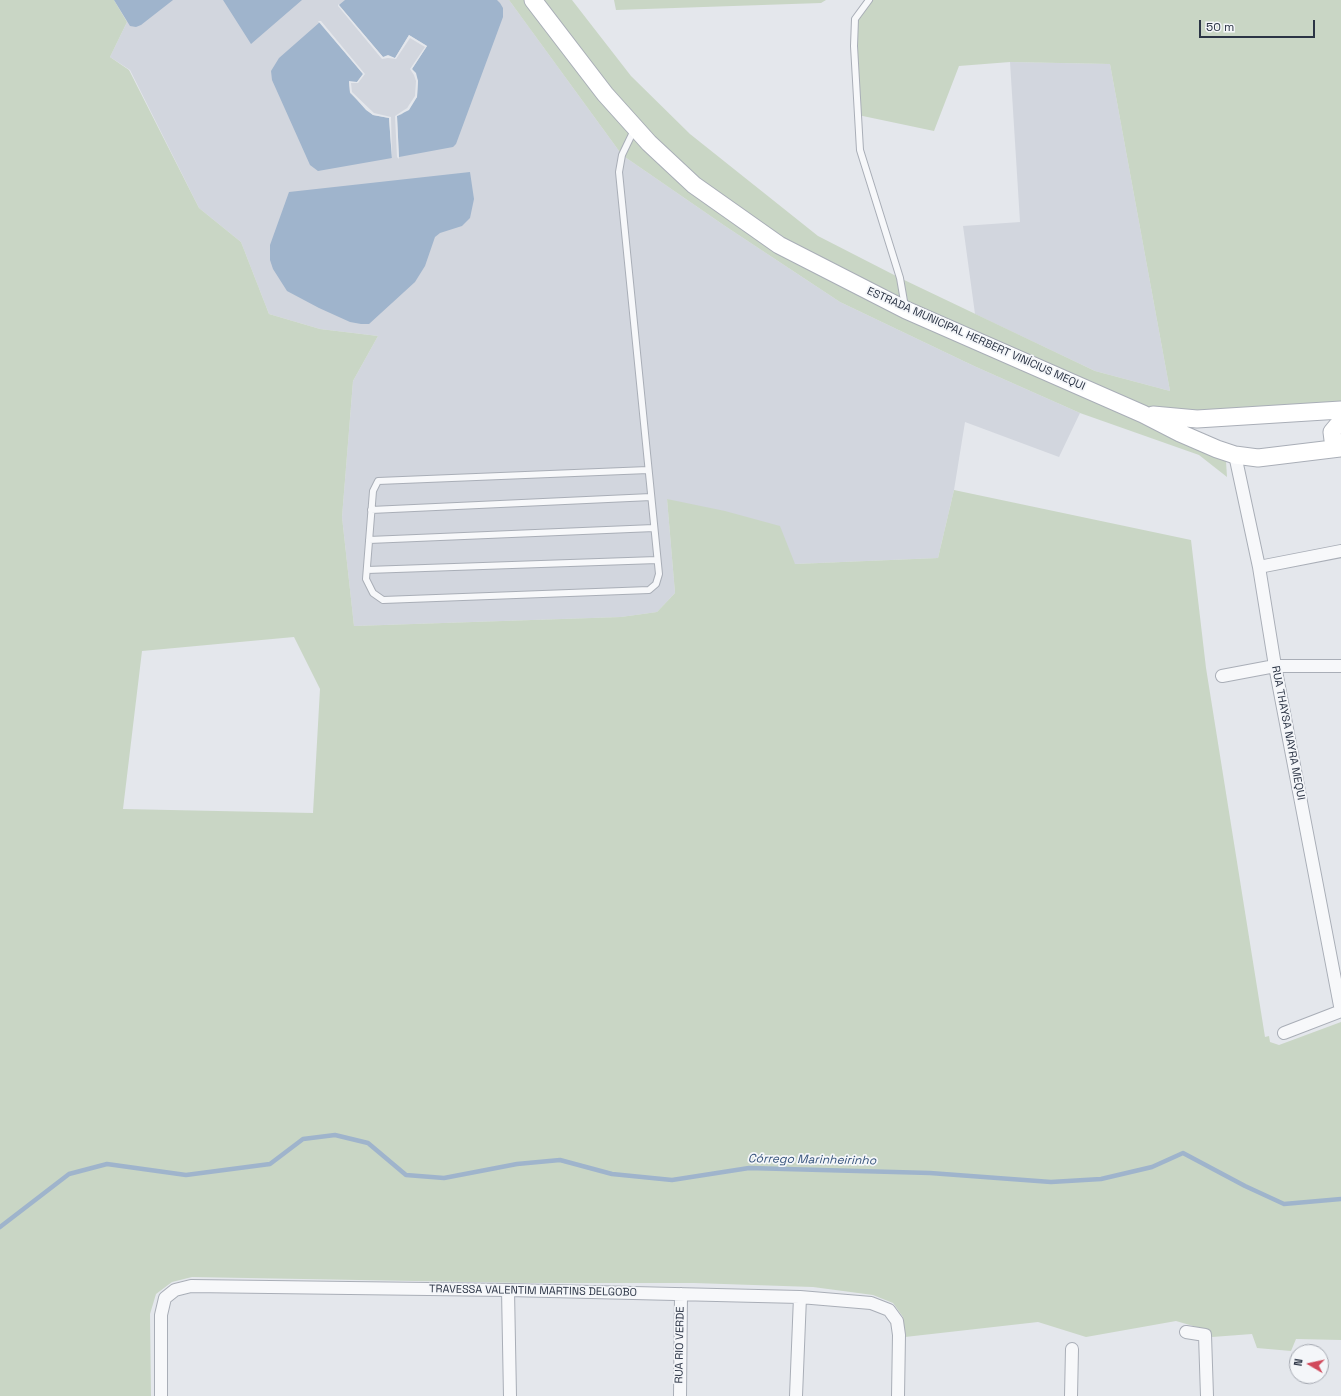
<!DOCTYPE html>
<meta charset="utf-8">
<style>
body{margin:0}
#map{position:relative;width:1341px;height:1396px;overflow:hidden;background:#e4e7ec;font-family:"Space Grotesk",sans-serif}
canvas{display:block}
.north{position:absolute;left:1289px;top:1344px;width:40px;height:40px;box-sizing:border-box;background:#f4f6f9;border:1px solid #a4a8b1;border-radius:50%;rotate:279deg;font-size:11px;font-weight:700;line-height:16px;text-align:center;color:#2b3445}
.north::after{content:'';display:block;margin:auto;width:14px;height:18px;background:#d1495b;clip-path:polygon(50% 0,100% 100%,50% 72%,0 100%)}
.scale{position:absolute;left:1199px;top:20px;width:116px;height:18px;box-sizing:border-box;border:2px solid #2b3445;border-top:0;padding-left:5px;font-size:12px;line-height:14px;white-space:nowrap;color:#2b3445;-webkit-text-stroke:3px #f4f6f9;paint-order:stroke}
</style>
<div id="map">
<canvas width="1341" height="1396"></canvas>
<div class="north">N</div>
<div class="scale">50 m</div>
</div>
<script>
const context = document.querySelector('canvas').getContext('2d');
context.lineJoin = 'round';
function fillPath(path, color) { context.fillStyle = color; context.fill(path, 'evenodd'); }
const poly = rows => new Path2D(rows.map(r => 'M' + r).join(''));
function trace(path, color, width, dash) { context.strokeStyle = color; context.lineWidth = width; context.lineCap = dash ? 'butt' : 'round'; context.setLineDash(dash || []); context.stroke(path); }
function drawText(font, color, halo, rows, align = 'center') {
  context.font = font + ' "Space Grotesk",sans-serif'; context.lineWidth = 3.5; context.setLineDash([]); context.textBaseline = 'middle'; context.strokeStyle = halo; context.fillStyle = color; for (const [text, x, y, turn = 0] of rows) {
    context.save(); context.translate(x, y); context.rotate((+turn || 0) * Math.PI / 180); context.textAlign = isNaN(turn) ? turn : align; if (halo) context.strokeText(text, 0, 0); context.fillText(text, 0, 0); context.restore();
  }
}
const built = poly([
 [114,0,509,0,622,155,725,226,840,302,974,366,1080,413,1059,457,965,422,954,490,938,558,795,564,667,499,675,593,657,612,621,617,354,626,342,517,353,381,378,336,320,329,269,314,241,242,199,208,130,70,110,57,127,22],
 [1010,62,1110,64,1170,391,1095,371,975,314,963,226,1020,222]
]);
const green = poly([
 [0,0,114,0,127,22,110,57,129,70,199,208,241,242,269,314,320,329,378,336,353,381,342,517,354,626,621,617,657,612,675,593,667,499,725,511,780,526,795,564,938,558,954,490,1191,540,1206,668,1265,1037,1269,1036,1270,1042,1279,1045,1341,1022,1341,1340,1296,1339,1291,1351,1257,1348,1252,1334,1212,1337,1207,1330,1176,1321,1086,1337,1038,1322,905,1337,903,1317,893,1303,873,1295,813,1287,694,1283,526,1283,192,1277,172,1282,156,1294,150,1314,151,1396,0,1396],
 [294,637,320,689,313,813,123,809,142,651],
 [509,0,526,0,726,216,1226,461,1227,477,1199,455,1080,413,974,366,840,302,725,226,622,155],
 [539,0,572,0,631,76,690,134,818,236,900,278,1095,371,1170,391,1110,64,1010,62,959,66,934,131,858,115,855,19,866,3,872,0,1341,0,1341,407,1196,414,1142,407,904,303,781,240,696,178,637,123],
 [614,0,826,0,821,3,616,10]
]);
const water = poly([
 [114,0,173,0,141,25,136,27,130,26],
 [223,0,302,0,251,44],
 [345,0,497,0,500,3,503,8,503,17,456,144,453,147,399,157,397,116,402,114,417,97,418,81,412,69,427,46,409,35,395,58,383,57,339,5],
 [320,22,363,74,357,82,349,82,350,93,373,115,389,118,392,158,318,171,310,165,272,80,271,71,279,58],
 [470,172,474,199,470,218,462,226,440,233,435,237,425,266,415,282,369,324,361,324,350,322,319,308,287,291,273,269,270,260,270,245,289,192]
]);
const pier = poly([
 [338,4,383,57,388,55,395,58,409,35,427,46,412,69,416,73,418,81,417,97,409,110,397,116,399,159,397,157,395,116,407,108,415,96,416,81,414,75,410,69,425,47,410,38,396,59,388,58,382,59,338,6],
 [318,21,321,21,365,74,358,83,351,83,352,92,374,113,391,117,392,160,389,118,373,115,366,110,350,92,349,81,357,82,363,74]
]);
const stream = poly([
 [0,1227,69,1174,107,1164,186,1175,270,1164,303,1139,335,1135,368,1143,406,1175,444,1178,517,1164,560,1160,612,1174,672,1180,749,1168,930,1173,1051,1182,1101,1179,1152,1167,1183,1153,1245,1186,1284,1204,1341,1199]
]);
const lane = poly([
 [869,0,855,19,854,46,860,150,900,278,905,307],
 [634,130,622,155,619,172,659,574,656,584,649,590,383,600,373,593,366,579,373,491,378,481,648,470],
 [371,510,651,497],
 [369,540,654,528],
 [367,570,657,560]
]);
const street = poly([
 [1235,455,1259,567,1275,666,1341,1011],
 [1259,567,1341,551],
 [1222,676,1275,666,1341,666],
 [1284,1033,1341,1011],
 [508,1290,510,1396],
 [1186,1332,1205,1335,1207,1396],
 [161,1396,161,1315,165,1298,175,1290,191,1286,508,1290,800,1297,871,1303,889,1310,897,1321,899,1335,898,1396],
 [680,1396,681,1294],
 [796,1396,800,1297],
 [1071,1396,1072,1349]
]);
const secondary = poly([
 [533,0,605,94,649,143,694,185,779,245,906,310,1143,414,1180,433,1217,449,1235,455,1258,458,1341,448],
 [1153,415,1197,419,1341,410],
 [1334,448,1332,432,1337,426,1341,425]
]);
const streetNames = [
 ["ESTRADA MUNICIPAL HERBERT VINÍCIUS MEQUI",976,339,24],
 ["RUA THAYSA NAYRA MEQUI",1288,733,79],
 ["TRAVESSA VALENTIM MARTINS DELGOBO",533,1291,1],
 ["RUA RIO VERDE",680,1345,-89]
];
const waterNames = [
 ["Córrego Marinheirinho",812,1160,1]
];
fillPath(built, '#d2d6de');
fillPath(green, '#c9d6c5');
fillPath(water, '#9fb4cc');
fillPath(pier, '#e4e7ec');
trace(stream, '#9fb4cc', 4.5);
trace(lane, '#a9aeb7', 8);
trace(street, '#a9aeb7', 14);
trace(secondary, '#a9aeb7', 19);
trace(lane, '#f7f8fa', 6);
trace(street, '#f7f8fa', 12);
trace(secondary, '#fff', 17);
drawText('11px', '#2b3445', '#f4f6f9', streetNames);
drawText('italic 12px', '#34527a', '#f4f6f9', waterNames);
</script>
